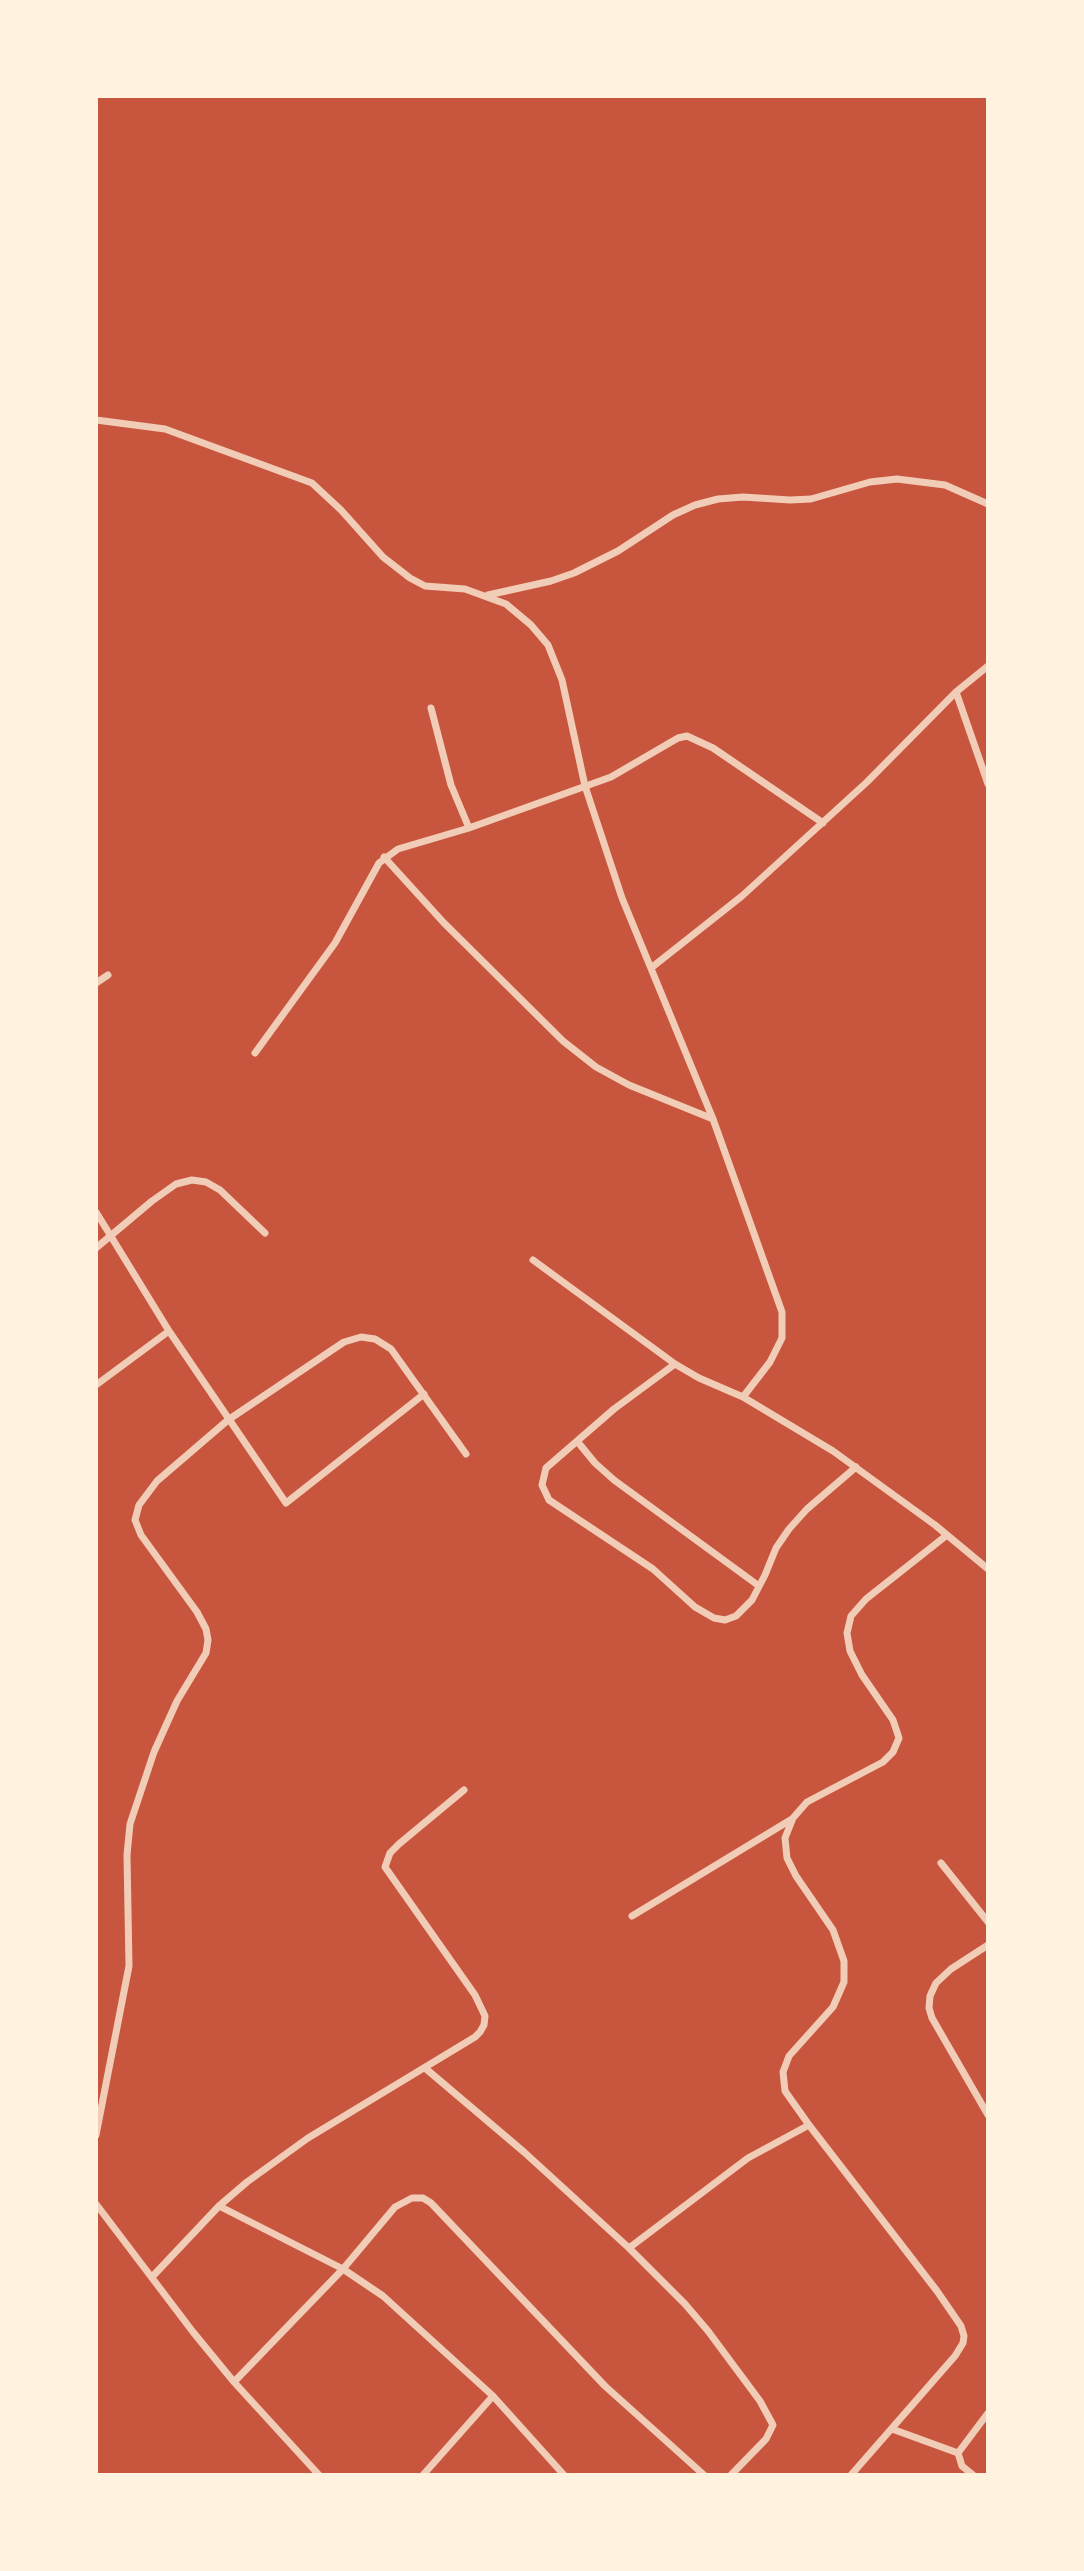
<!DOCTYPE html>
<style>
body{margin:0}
#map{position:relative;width:1084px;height:2571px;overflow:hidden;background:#c8553d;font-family:"Fira Sans",sans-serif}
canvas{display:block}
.frame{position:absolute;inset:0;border:98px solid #fff3e0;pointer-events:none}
</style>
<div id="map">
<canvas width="1084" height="2571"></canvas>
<div class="frame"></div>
</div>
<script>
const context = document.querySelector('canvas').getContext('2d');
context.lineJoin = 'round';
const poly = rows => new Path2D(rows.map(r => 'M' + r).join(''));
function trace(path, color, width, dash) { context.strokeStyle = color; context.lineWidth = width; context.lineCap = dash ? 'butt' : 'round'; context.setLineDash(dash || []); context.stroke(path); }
const minor = poly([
 [96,420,165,429,312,483,341,510,383,557,410,578,425,586,465,589,506,604,531,625,548,645,562,680,585,786,622,898,713,1119,782,1312,782,1338,770,1362,743,1397],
 [488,595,551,581,574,573,618,551,673,515,695,505,718,499,743,497,790,500,811,499,870,482,897,479,945,485,988,504],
 [956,692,988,784],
 [431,708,451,785,469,828],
 [384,857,444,923,563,1041,596,1067,629,1085,713,1119],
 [651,968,742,896,867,782,956,692,988,666],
 [96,983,108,975],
 [255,1053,335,943,379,863,398,849,469,828,611,777,678,738,687,736,713,748,823,823],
 [96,1212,169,1331,286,1503,424,1394],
 [96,1248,152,1201,176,1184,192,1180,206,1182,220,1190,265,1233],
 [533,1260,675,1364,699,1378,743,1397,833,1451,935,1525,988,1569],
 [675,1364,614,1409,546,1468,542,1485,549,1500,653,1569,695,1607,714,1618,725,1620,736,1616,752,1600,765,1575,776,1548,789,1529,807,1509,856,1467],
 [96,1385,169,1331],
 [577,1441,595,1463,614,1480,759,1586],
 [941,1863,988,1922],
 [632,1916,792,1819],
 [988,1945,951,1969,936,1983,930,1996,929,2008,932,2018,988,2115],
 [425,2068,524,2152,629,2248,685,2304,708,2331,760,2401,773,2425,766,2439,731,2475],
 [96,2135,129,1966,127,1855,130,1824,154,1752,177,1701,206,1653,208,1640,206,1629,197,1612,141,1535,135,1520,139,1505,157,1481,228,1420,344,1342,361,1337,375,1339,391,1349,466,1454],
 [96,2204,193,2332,234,2382,319,2475],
 [219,2206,343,2269,383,2296,493,2396,564,2475],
 [629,2248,748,2158,809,2125],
 [152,2277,219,2206,247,2182,308,2138,475,2037,480,2032,484,2025,485,2016,475,1995,385,1867,390,1853,399,1844,464,1790],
 [234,2382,343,2269,395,2207,412,2198,423,2198,431,2203,605,2386,704,2475],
 [892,2429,958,2453],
 [423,2475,493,2396],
 [851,2475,955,2356,963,2343,964,2336,961,2326,937,2291,809,2125,785,2091,783,2072,789,2056,833,2007,844,1982,844,1961,833,1930,796,1876,787,1858,785,1838,793,1818,807,1802,883,1762,893,1752,899,1738,893,1720,862,1675,850,1651,847,1633,851,1616,866,1599,947,1535],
 [973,2475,962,2466,958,2453,988,2413]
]);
trace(minor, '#f1ccb7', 7);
</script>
